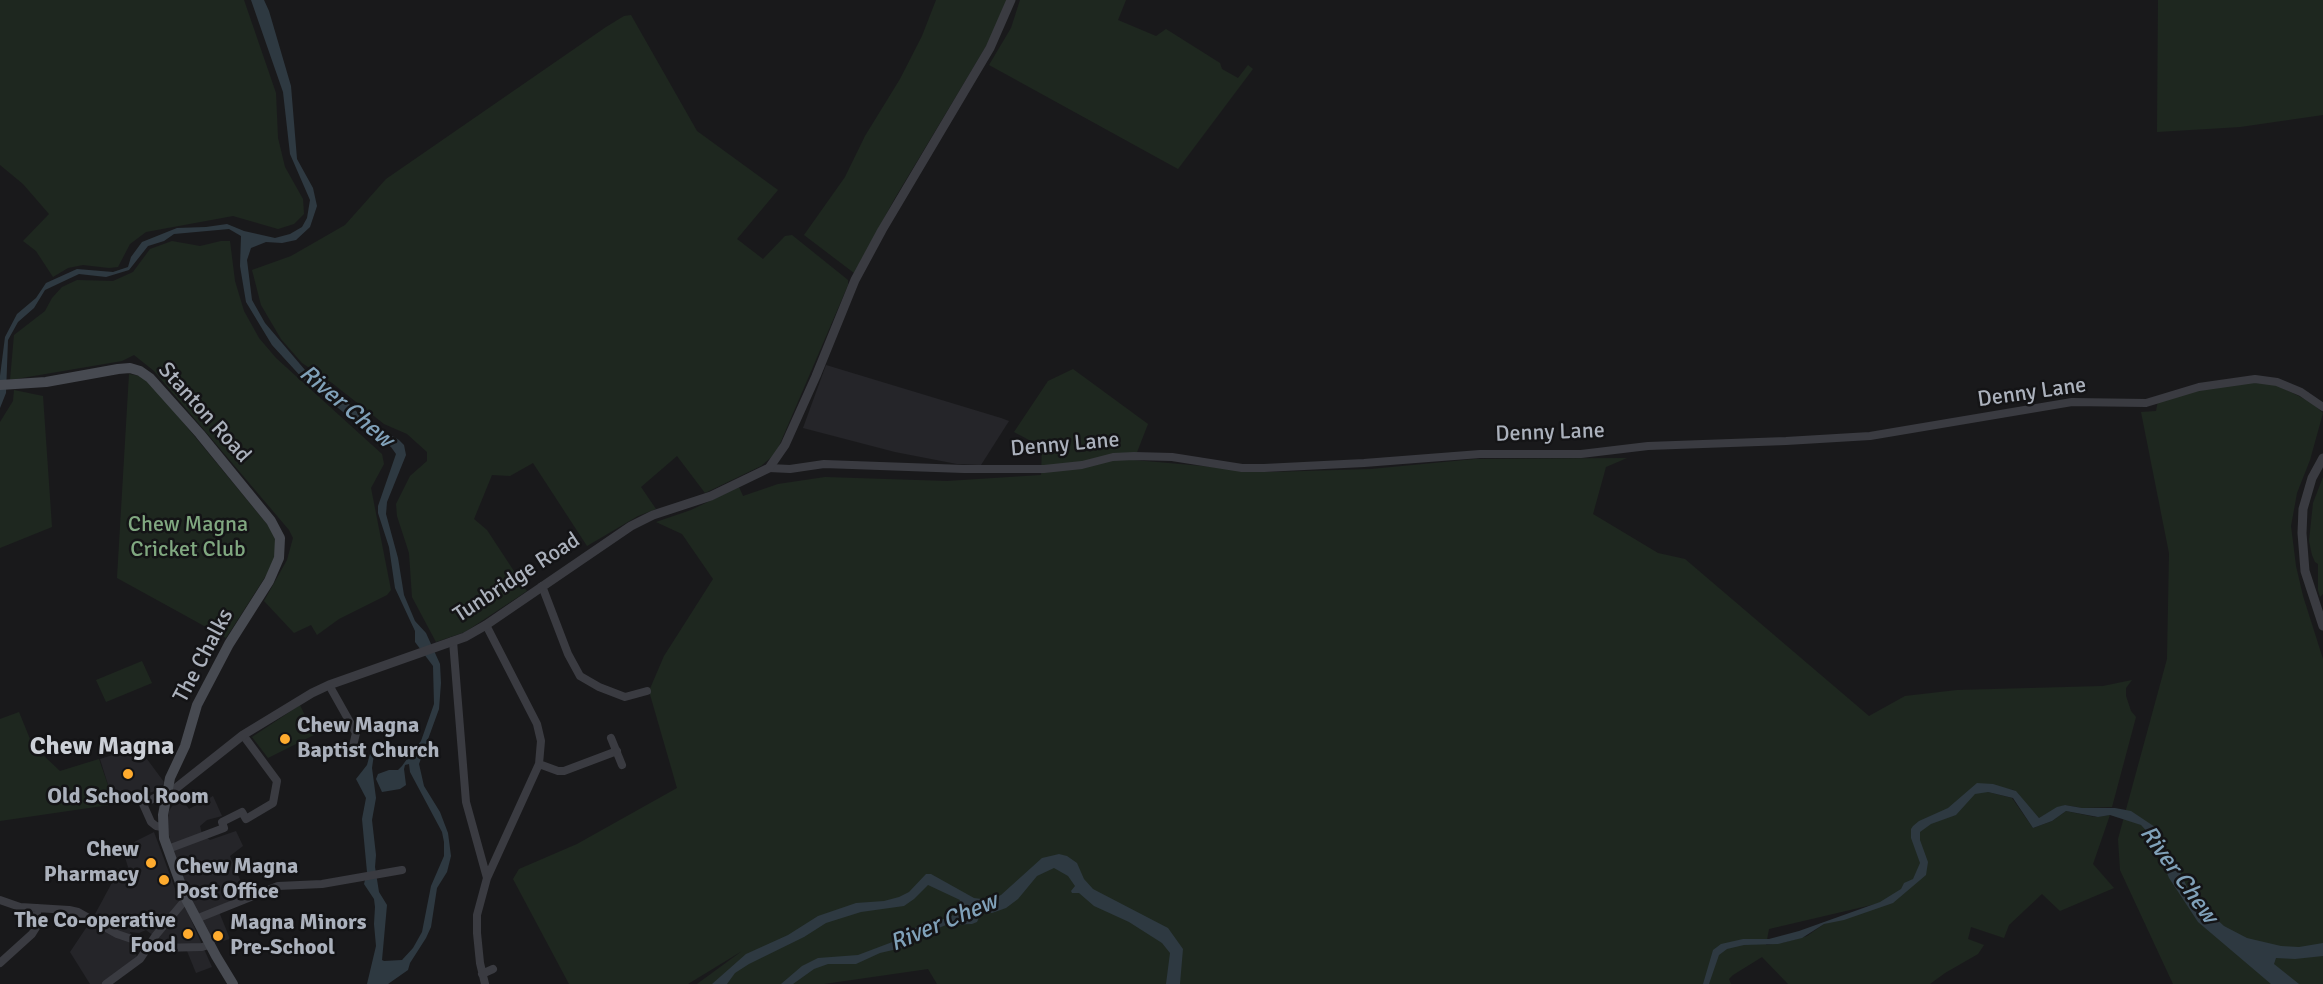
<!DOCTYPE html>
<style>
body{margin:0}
canvas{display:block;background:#19191b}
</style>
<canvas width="2323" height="984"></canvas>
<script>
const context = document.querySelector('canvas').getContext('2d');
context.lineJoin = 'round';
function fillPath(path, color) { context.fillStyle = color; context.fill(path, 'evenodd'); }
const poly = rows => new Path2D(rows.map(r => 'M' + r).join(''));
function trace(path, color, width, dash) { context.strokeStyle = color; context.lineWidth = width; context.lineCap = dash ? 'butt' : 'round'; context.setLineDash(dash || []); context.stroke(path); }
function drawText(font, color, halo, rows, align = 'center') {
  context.font = font + ' Signika,sans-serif'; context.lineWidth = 5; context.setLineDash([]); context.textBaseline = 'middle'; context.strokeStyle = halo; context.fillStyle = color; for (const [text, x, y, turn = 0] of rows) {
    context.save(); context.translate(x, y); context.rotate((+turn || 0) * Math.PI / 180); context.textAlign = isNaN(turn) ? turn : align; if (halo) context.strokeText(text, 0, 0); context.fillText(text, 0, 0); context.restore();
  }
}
const built = poly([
 [826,365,1001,418,1009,421,981,465,957,464,895,452,803,428],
 [138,747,164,782,161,789,140,796,122,796,110,791,100,759],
 [179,795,189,809,213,796,222,816,207,820,200,826,202,834,210,840,236,831,243,846,230,856,241,882,243,896,217,907,230,939,212,944,193,903,173,853,167,826,169,811],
 [154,832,177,894,188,913,212,967,196,973,187,951,163,943,146,930,139,933,130,932,137,957,102,984,90,984,70,952,94,916,114,879,129,870,123,851,136,841]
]);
const green = poly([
 [0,0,244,0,276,93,278,138,285,167,303,199,304,214,294,224,278,229,233,216,146,232,130,244,118,267,109,268,83,265,68,268,53,277,36,251,23,241,49,214,23,184,0,165],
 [936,0,1007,0,988,43,895,198,854,273,804,235,845,177,865,136,900,79,922,36],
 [1020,0,1126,0,1118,20,1156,36,1166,29,1220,63,1222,69,1238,78,1248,65,1253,69,1178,169,989,65,1011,28],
 [2158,0,2323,0,2323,115,2240,127,2157,132],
 [631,15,697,131,778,190,737,239,763,259,785,236,792,235,848,280,848,285,776,453,761,466,705,493,677,456,641,487,656,509,638,516,587,546,533,463,510,476,492,475,474,519,487,530,527,591,465,632,436,642,412,597,409,553,397,516,396,504,410,476,427,461,427,452,407,434,384,424,332,383,302,363,281,339,261,305,252,270,291,256,345,225,386,179,606,27,624,16],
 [172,241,200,246,221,241,230,241,235,281,244,311,259,338,276,358,382,454,384,464,371,488,391,590,387,595,339,619,317,635,311,625,294,633,264,601,287,560,293,538,289,530,154,371,134,355,122,361,10,380,14,335,45,311,52,298,62,287,77,280,113,281,133,272,150,249],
 [1073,369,1148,424,1134,460,1271,472,1371,469,1475,459,1627,458,1606,467,1593,514,1658,553,1685,559,1869,716,1905,696,1957,690,2103,686,2132,680,2126,688,2126,696,2131,711,2136,717,2112,807,2082,808,2065,805,2039,818,2014,790,1981,784,1981,792,1988,792,2012,798,2033,828,2052,821,2066,811,2095,817,2110,815,2093,864,2114,888,2060,911,2042,894,2009,925,2004,938,1971,927,1968,939,1984,945,1978,954,1945,973,1930,984,1788,984,1762,957,1733,975,1729,979,1731,984,937,984,928,969,824,984,697,984,742,951,688,984,569,984,513,879,519,869,577,844,677,788,649,691,664,656,713,579,682,534,656,522,691,510,739,487,743,496,778,484,825,477,947,481,1041,475,1042,447,1014,432,1048,381],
 [1897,899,1824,924,1807,936,1785,942,1766,945,1769,929],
 [129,374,140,376,154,387,276,535,278,549,267,574,226,638,117,578],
 [2253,381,2272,383,2311,402,2323,413,2310,460,2297,493,2291,526,2296,566,2303,596,2323,659,2323,984,2173,984,2120,870,2118,839,2167,659,2169,553,2141,412,2156,411,2158,401,2200,390],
 [14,390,43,396,52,527,0,548,0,422,13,401],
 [2323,477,2323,594,2320,597,2318,590,2318,564,2315,562,2312,555,2309,541,2313,503],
 [142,661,152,683,106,702,96,680],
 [300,705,314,735,268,758,252,737],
 [19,712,30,739,33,739,40,757,44,756,60,771,99,759,110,791,122,796,123,803,0,821,0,719]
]);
const water = poly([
 [251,0,264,0,269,11,291,86,297,159,313,188,317,206,310,227,296,240,282,243,266,242,251,248,247,260,252,300,265,323,305,370,326,381,366,421,399,440,404,445,406,455,387,502,386,514,398,558,404,595,415,621,426,633,440,664,441,683,439,709,419,764,424,786,440,812,448,833,451,856,447,872,437,888,431,927,426,938,410,963,408,970,388,984,367,984,376,946,374,924,375,907,374,899,364,884,367,872,362,819,366,798,356,779,367,765,370,754,374,754,372,768,376,798,372,820,376,855,375,867,379,892,387,905,382,960,384,961,402,960,413,948,422,932,431,886,444,856,444,842,442,832,410,772,409,764,405,765,404,769,406,785,400,789,382,792,376,779,378,774,389,770,398,770,402,766,412,752,411,749,415,749,421,741,434,704,433,666,415,642,415,631,395,588,389,547,378,513,378,506,396,454,391,447,359,425,305,381,272,345,246,302,240,266,241,236,229,229,174,234,164,241,148,246,129,270,106,277,79,274,45,290,34,308,18,322,8,340,6,393,0,408,0,376,5,337,17,314,36,298,46,283,77,269,113,272,128,267,131,257,142,242,177,228,206,227,227,224,244,231,275,238,290,234,302,227,307,218,310,200,290,154,283,92],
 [1977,783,1993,784,2016,791,2039,818,2057,807,2065,805,2082,808,2115,808,2131,811,2155,827,2163,848,2177,866,2189,891,2201,905,2224,926,2247,938,2281,946,2299,947,2323,943,2323,956,2295,959,2276,958,2274,964,2299,984,2271,984,2198,922,2169,878,2153,838,2141,825,2110,815,2098,817,2066,811,2052,821,2033,828,2013,798,1988,792,1975,794,1956,815,1931,824,1920,832,1920,840,1928,862,1926,875,1893,903,1844,920,1824,924,1802,938,1778,944,1744,945,1727,949,1719,955,1709,984,1703,984,1713,950,1721,944,1743,939,1769,939,1799,931,1880,902,1901,889,1904,883,1913,879,1920,863,1911,838,1911,829,1913,826,1919,821,1948,808],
 [1059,854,1067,856,1077,863,1084,879,1093,889,1168,928,1183,949,1180,984,1166,984,1170,953,1162,943,1129,922,1094,906,1079,893,1072,893,1071,891,1075,886,1068,876,1054,868,1037,876,1018,899,1006,908,992,913,981,913,977,922,972,924,946,925,919,936,906,947,880,953,856,964,828,964,814,969,793,984,781,984,802,966,818,958,858,955,895,941,923,923,949,918,953,915,960,900,928,885,914,899,904,906,861,912,826,923,804,937,749,964,735,973,727,984,712,984,746,954,788,935,818,916,856,903,884,901,899,897,909,892,926,874,931,874,974,898,989,900,1001,895,1042,858]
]);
const minor = poly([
 [769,468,790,469,824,464,964,469,1044,469,1082,465,1113,457,1134,456,1172,457,1242,468,1264,468,1364,463,1480,454,1581,454,1648,446,1786,441,1870,436,2072,402,2146,403,2199,387,2255,379,2277,382,2301,392,2323,407],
 [542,586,568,654,580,676,599,687,625,697,647,691],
 [486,625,537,724,541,741,539,764,487,878],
 [453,641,466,802,487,878,477,915,477,933,480,963,485,984],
 [329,685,356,733,353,746],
 [611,738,622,765],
 [539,764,558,771,564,771,617,751],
 [162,827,156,826,151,822,143,804,160,795,166,796],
 [168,849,224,828,222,822,242,812,246,819,273,803,277,781,243,735],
 [0,900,20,907,69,910,78,912,117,934,158,948,202,947,209,945],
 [196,919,278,886,322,884,402,870],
 [0,963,32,934,37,926,37,908],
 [482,974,493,969],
 [106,984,140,959,156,935,186,899]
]);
const tertiary = poly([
 [2323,458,2312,478,2303,509,2302,533,2305,571,2323,626],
 [166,796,243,735,312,693,329,685,465,637,486,625,631,526,653,515,711,496,769,468,785,445,816,376,855,280,882,230,990,48,1011,0]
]);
const secondary = poly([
 [0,385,46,382,118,369,130,368,140,371,150,378,200,434,271,521,280,538,279,558,269,581,229,644,197,705,185,746,170,778,163,815,164,838,186,899,216,956,233,984]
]);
const markers = [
 [285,739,6,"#feab2e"],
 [128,774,6,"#feab2e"],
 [151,863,6,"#feab2e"],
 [164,880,6,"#feab2e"],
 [188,934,6,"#feab2e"],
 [218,936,6,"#feab2e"]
];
const streetNames = [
 ["Denny Lane",2032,393,-8],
 ["Stanton Road",204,413,48],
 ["Denny Lane",1550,433,-2],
 ["Denny Lane",1065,445,-5],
 ["Tunbridge Road",517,578,-33],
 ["The Chalks",204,656,-62]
];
const parkNames = [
 ["Chew Magna",188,525],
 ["Cricket Club",188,550]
];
const poiNames = [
 ["Chew Magna",297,726],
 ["Baptist Church",297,751],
 ["Old School Room",128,797,"center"],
 ["Chew",139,850,"right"],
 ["Pharmacy",139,875,"right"],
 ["Chew Magna",176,867],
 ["Post Office",176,892],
 ["The Co-operative",176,921,"right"],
 ["Food",176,946,"right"],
 ["Magna Minors",230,923],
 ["Pre-School",230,948]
];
const waterNames = [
 ["River Chew",346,407,40],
 ["River Chew",2178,875,54],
 ["River Chew",944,923,-23]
];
const quarterNames = [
 ["Chew Magna",102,747]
];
fillPath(built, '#252529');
fillPath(green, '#1e271f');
fillPath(water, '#2e3941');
trace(minor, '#3a3b41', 8);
trace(tertiary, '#3a3b41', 9);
trace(secondary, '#474a51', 10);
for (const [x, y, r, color] of markers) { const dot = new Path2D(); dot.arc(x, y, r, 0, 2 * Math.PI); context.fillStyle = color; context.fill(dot); trace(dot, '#141416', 2); }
drawText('22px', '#abb1bc', '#141416', streetNames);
drawText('22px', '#80a880', '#141416', parkNames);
drawText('bold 22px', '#abb1bc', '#141416', poiNames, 'left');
drawText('italic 24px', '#80a1b9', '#141416', waterNames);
drawText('bold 26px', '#ccd0d7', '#141416', quarterNames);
</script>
